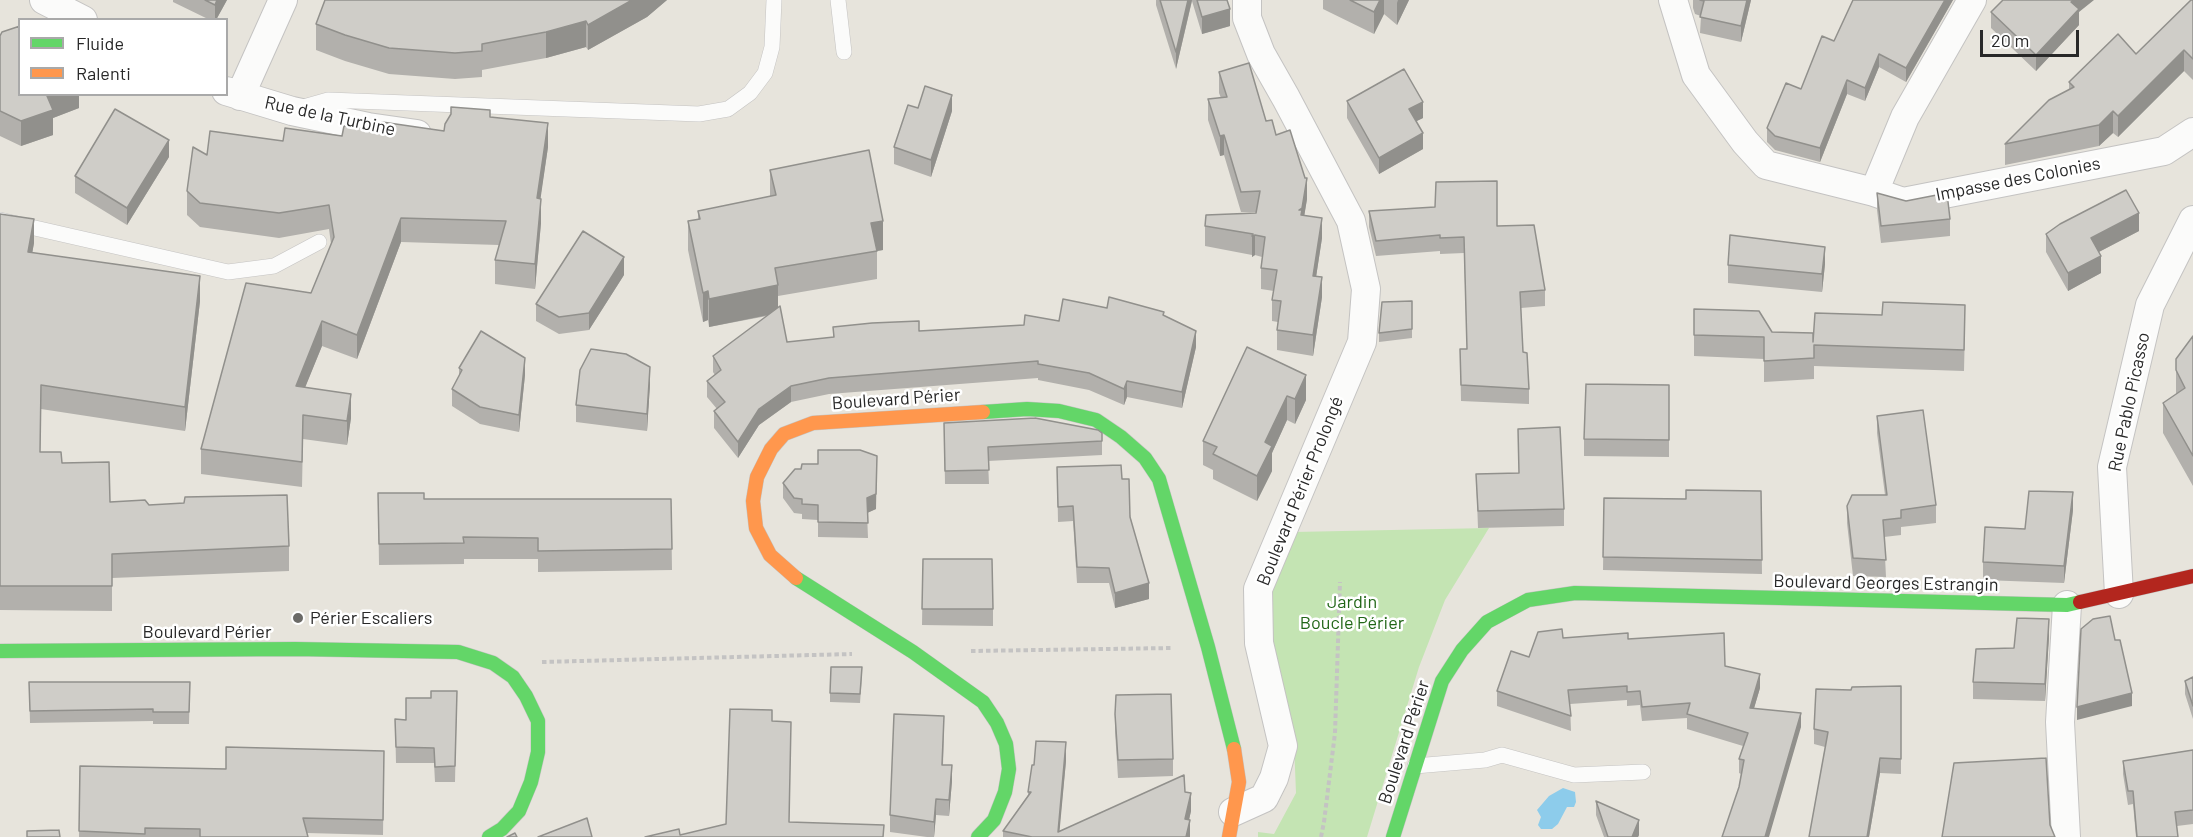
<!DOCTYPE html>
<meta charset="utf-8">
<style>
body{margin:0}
#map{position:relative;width:2193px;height:837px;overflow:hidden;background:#e7e4dc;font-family:Barlow,sans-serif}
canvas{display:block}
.legend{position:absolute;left:18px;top:18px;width:210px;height:78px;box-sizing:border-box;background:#fff;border:2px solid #a9a9a9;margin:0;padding:8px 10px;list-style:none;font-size:18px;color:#282828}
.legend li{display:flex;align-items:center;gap:12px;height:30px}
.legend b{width:30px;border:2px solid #a9a9a9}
.scale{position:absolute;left:1980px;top:30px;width:99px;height:27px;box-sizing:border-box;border:3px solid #282828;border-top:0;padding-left:8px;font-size:18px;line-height:21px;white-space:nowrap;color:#282828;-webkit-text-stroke:4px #fff;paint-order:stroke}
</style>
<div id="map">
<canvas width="2193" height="837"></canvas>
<ul class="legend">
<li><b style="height:8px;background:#63d668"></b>Fluide</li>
<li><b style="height:8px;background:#ff974d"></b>Ralenti</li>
</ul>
<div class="scale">20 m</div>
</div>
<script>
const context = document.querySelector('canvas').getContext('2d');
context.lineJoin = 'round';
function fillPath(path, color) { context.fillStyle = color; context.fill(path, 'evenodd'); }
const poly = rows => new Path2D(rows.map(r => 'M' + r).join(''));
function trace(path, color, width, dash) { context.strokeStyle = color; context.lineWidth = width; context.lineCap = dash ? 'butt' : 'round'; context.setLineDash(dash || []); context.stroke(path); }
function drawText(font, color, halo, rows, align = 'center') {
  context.font = font + ' Barlow,sans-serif'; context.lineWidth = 5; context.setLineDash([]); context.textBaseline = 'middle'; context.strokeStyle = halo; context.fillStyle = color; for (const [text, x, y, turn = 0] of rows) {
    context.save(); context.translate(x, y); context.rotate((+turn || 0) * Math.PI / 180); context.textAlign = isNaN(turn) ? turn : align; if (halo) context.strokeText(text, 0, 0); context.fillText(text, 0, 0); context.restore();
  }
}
const green = poly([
 [1489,528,1445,600,1419,667,1367,837,1258,837,1258,832,1274,834,1296,793,1294,743,1271,640,1270,592,1294,532]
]);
const water = poly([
 [1563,788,1575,792,1576,802,1574,807,1567,807,1558,824,1552,829,1541,829,1538,825,1541,817,1537,810,1549,796]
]);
const path = poly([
 [971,651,1173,648],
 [542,662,852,654],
 [1321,837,1324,822,1335,733,1340,582]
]);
const lane = poly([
 [838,0,844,52],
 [300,108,328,100,699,114,728,109,750,93,765,73,772,47,774,0],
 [0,220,228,272,274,266,319,242],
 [1415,766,1485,760,1502,755,1574,775,1643,772]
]);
const street = poly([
 [44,0,83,20],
 [1673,0,1696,75,1745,142,1766,165,1874,192],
 [1972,0,1905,117,1874,192,1903,202,2164,151,2193,132],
 [226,91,292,111,368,127,417,134],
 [240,96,283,0],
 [2119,594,2112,467,2150,305,2193,220],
 [1233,812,1264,798,1274,778,1283,746,1259,643,1258,589,1362,342,1366,289,1351,221,1286,98,1261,54,1247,18,1247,0],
 [2066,837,2060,722,2067,605]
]);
const fast = poly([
 [983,412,1027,409,1059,411,1096,420,1121,437,1145,458,1159,479,1208,647,1234,749],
 [796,578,913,652,983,702,997,723,1006,744,1009,769,1005,792,994,820,978,837],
 [0,651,295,649,458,652,493,663,513,677,526,696,538,721,538,752,531,782,519,811,502,829,489,837],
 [1393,837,1442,681,1462,650,1487,622,1528,600,1575,593,2067,605,2080,602]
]);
const slow = poly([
 [796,578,770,555,756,528,753,501,757,477,771,449,784,434,813,423,983,412],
 [1229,837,1239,782,1234,749]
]);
const jam = poly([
 [2080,602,2193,576]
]);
const wall = poly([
 [173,0,227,0,216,20,210,20,173,2],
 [325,0,667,0,647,17,588,50,586,47,546,58,482,70,482,77,455,79,389,74,345,61,316,50,316,24],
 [1156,0,1227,0,1230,26,1202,34,1192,1,1176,69,1156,5],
 [1323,0,1409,0,1397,25,1384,14,1374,34,1323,9],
 [1693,0,1751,0,1741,42,1700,33,1701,16,1695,14,1693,8],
 [1853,0,1953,0,1906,82,1879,67,1865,101,1847,94,1820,162,1775,150,1767,142,1767,128,1801,89,1834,41],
 [2193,0,2193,80,2184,71,2118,137,2113,133,2099,146,2005,165,2005,144,2069,90,2069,82,2136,54],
 [1991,12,2079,12,2079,25,2036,71,1991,28],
 [0,36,79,94,79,108,53,118,53,135,21,146,0,136],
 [1219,72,1266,121,1276,135,1307,199,1304,216,1322,238,1316,277,1322,297,1313,356,1277,350,1277,330,1278,322,1272,321,1272,300,1274,291,1261,289,1261,268,1262,257,1255,255,1252,257,1252,255,1205,246,1205,226,1256,213,1256,212,1241,212,1224,155,1220,156,1208,120,1208,99,1221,98,1219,93],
 [1347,101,1423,118,1416,121,1423,149,1379,174,1347,118],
 [451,107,490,117,548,147,540,199,541,223,535,289,495,284,495,260,499,245,401,242,357,359,322,346,305,387,351,418,347,445,303,439,302,487,201,474,201,449,311,293,331,244,329,229,279,238,200,227,187,215,187,191,207,155,283,141,342,136,380,131,444,131,451,116],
 [918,108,952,111,931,177,894,164,894,147],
 [169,157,127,225,75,193,75,176],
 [770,170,883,250,877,251,877,279,778,296,778,307,787,342,833,337,833,327,919,331,1024,325,1059,321,1107,308,1164,316,1196,347,1182,408,1127,397,1124,405,1089,390,1038,380,1038,378,829,394,791,402,759,425,738,458,714,428,714,411,717,409,707,397,707,381,715,375,713,372,713,356,767,316,709,327,708,320,703,322,688,250,688,221,698,220,698,211,770,197],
 [1877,193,1906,201,1950,219,1950,236,1881,243,1877,210],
 [1369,211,1497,226,1545,290,1545,306,1521,308,1523,352,1529,389,1529,404,1461,401,1460,349,1467,349,1464,253,1440,254,1440,251,1376,256,1369,227],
 [0,214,34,243,32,253,200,301,185,431,41,409,40,452,62,463,110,502,149,505,289,546,289,571,112,578,112,611,0,610],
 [2139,231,2099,252,2101,273,2068,291,2046,252,2046,234],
 [1825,264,1822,292,1728,283,1728,265],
 [624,275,589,330,559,334,536,321,536,304],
 [1412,301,1412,338,1379,342,1379,333],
 [1694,309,1772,332,1813,333,1965,327,1964,371,1814,366,1814,379,1764,382,1764,359,1694,356],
 [2193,336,2193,486,2163,433,2163,403,2176,395,2176,359],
 [1247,347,1306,400,1295,424,1287,420,1272,453,1272,471,1257,501,1213,479,1213,470,1203,465,1203,441],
 [459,368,525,375,519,432,480,424,452,406,452,389,459,377],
 [650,384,647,431,576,422,576,405],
 [1669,385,1669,457,1584,456,1584,439],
 [1877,416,1936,505,1936,523,1901,527,1901,535,1884,537,1886,577,1853,576,1847,523,1847,506,1885,495,1877,433],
 [944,423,1102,433,1102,455,988,461,989,484,945,484],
 [1518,429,1564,509,1564,526,1478,528,1476,474,1519,473],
 [818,464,876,509,867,513,868,538,818,537,818,520,802,519,802,514,794,513,783,498,783,483,801,469],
 [1057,467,1122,479,1149,599,1115,608,1109,583,1077,583,1073,521,1058,522],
 [1761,491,1762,574,1603,570,1604,498,1686,499],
 [378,493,424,499,671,499,672,570,538,572,538,559,464,559,464,564,379,565],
 [2073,510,2064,583,1983,580,1983,562,2025,529],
 [923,559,993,609,993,626,922,625],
 [2049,636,2045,701,1973,699,1973,682,2014,648],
 [1563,638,1628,639,1725,666,1760,688,1754,708,1801,727,1726,828,1739,787,1741,774,1739,773,1739,759,1743,746,1687,729,1687,718,1642,721,1640,705,1627,706,1627,700,1570,704,1571,731,1497,706,1497,691,1529,657],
 [862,676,860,703,830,702,830,693],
 [2193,677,2193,719,2185,694,2185,681],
 [29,682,190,682,189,724,153,724,153,721,30,723],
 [1901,686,1901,774,1880,773,1869,837,1809,837,1825,747,1814,744,1814,729,1851,690],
 [431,691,457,691,455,782,435,782,434,763,396,763,395,719,406,720,431,698],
 [1115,714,1173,759,1173,776,1118,778,1115,731],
 [944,732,943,765,952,781,949,816,936,815,934,837,927,837,890,832,890,815],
 [2193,750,2193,824,2177,826,2178,837,2136,837,2133,804,2128,805,2123,774,2123,761],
 [384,751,383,835,307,833,308,837,79,837,80,766,226,769],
 [1066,761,1059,831,1185,792,1191,811,1189,820,1190,837,1003,837,1003,831,1028,795,1028,792],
 [1596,801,1639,835,1638,837,1604,837,1596,815]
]);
const shadedWall = poly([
 [217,0,227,0,216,20,215,20,215,5],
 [632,0,667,0,647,17,588,50,588,25],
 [1188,0,1192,0,1176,69,1176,52],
 [1380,0,1384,0,1384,14,1374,34,1374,12],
 [1398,0,1409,0,1397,25,1397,3],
 [1747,0,1751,0,1741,42,1741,26],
 [1945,0,1953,0,1906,82,1906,68],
 [2074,0,2094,0,2079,12,2079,25,2036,71,2036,55,2071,2],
 [1230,9,1230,26,1202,34,1202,17],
 [586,21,586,47,546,58,546,32],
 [2184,50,2184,71,2118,137,2118,116],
 [1879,54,1879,67,1865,101,1865,88],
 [1847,80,1847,94,1820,162,1820,148],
 [50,94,79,94,79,108,53,118,53,135,21,146,21,121,47,96],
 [952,95,952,111,931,177,931,160],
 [1423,102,1423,118,1409,125,1409,109],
 [2113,111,2113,133,2099,146,2099,125],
 [548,123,548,147,537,223,537,198],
 [1423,133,1423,149,1379,174,1379,158],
 [1224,135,1224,155,1220,156,1220,136],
 [169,140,169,157,127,225,127,208],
 [1307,178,1307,199,1301,236,1299,210],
 [541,199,541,223,535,289,535,264],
 [2139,213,2139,231,2091,256,2091,238],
 [401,218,401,242,357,359,357,335],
 [1322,218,1322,238,1313,297,1313,276],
 [34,219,34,243,28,277,28,252],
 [883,221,883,250,871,252,871,223],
 [1255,235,1255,255,1252,257,1252,236],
 [1825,247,1825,264,1822,292,1822,274],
 [2101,256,2101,273,2068,291,2068,273],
 [624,257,624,275,589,330,589,313],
 [200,276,200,301,185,431,185,407],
 [1322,277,1322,297,1313,356,1313,335],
 [778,285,778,313,709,327,709,299],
 [708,291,708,320,703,322,703,293],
 [322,321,322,346,296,410,296,386],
 [1196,331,1196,347,1182,408,1182,392],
 [525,358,525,375,519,432,519,415],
 [650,367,650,384,647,431,647,414],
 [1306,375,1306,400,1295,424,1295,399],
 [1127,381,1127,397,1124,405,1124,389],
 [791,386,791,402,759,425,738,458,738,442,759,409],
 [351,394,351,418,347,445,347,421],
 [1287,396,1287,420,1272,453,1272,471,1257,501,1257,476,1265,442],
 [877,456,876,509,867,513,867,498],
 [2073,492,2073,510,2064,583,2064,566],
 [1149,583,1149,599,1115,608,1115,593],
 [2049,619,2049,636,2045,701,2045,684],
 [1760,674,1760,688,1750,722,1750,708],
 [2132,693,2132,706,2077,720,2077,707],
 [1801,713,1801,727,1769,837,1765,837],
 [1066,742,1066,761,1059,837,1058,832],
 [1880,758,1880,773,1869,837,1867,837],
 [952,765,952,781,949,816,949,800],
 [1191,793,1191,811,1185,837,1185,819],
 [936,799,936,815,934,837,934,822],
 [1190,820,1190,837,1186,837],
 [1639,820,1639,835,1638,837,1632,837]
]);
const building = poly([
 [205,0,217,0,215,5,205,0],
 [325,0,632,0,588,25,586,21,546,32,482,44,482,51,455,53,389,48,345,35,316,24,325,0],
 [1160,0,1188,0,1176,52,1160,0],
 [1197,0,1227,0,1230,9,1202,17,1197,0],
 [1350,0,1380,0,1374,12,1350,0],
 [1700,0,1747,0,1741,26,1700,17,1704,1,1700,0],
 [1853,0,1945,0,1906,68,1879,54,1865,88,1847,80,1820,148,1775,136,1767,128,1786,83,1801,89,1822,36,1834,41,1853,0],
 [2003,0,2074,0,2071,2,2079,9,2036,55,1991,12,2003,0],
 [2191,0,2193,0,2193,59,2184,50,2118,116,2113,111,2099,125,2005,144,2049,100,2074,87,2069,82,2118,34,2136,54,2191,0],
 [20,26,20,94,50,94,47,96,53,110,21,121,0,111,0,36,2,32,20,26],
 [1249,63,1266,121,1272,120,1276,135,1290,130,1305,178,1307,178,1302,208,1299,210,1302,210,1301,215,1322,218,1313,276,1322,277,1313,335,1277,330,1281,301,1272,300,1277,270,1261,268,1265,237,1255,235,1252,236,1253,234,1205,226,1206,215,1256,213,1260,191,1241,192,1224,135,1220,136,1208,99,1227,97,1219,72,1249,63],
 [1404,69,1423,102,1409,109,1423,133,1379,158,1347,101,1404,69],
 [925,86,952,95,931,160,894,147,908,105,918,108,925,86],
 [451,107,490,110,490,117,548,123,537,198,541,199,535,264,495,260,506,221,401,218,357,335,322,321,296,386,351,394,347,421,303,415,302,462,201,449,246,283,311,293,334,237,329,205,279,213,200,203,187,191,193,147,207,155,210,131,283,141,285,128,342,136,344,126,380,131,382,122,444,131,445,124,451,114,451,107],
 [115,109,169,140,127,208,75,176,115,109],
 [869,150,883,221,871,223,877,251,775,268,778,285,709,299,708,291,703,293,688,221,700,219,698,211,776,195,770,170,869,150],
 [1497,181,1497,226,1534,225,1545,290,1520,292,1523,352,1527,353,1529,389,1461,385,1460,349,1467,349,1464,237,1440,238,1440,235,1376,241,1369,211,1435,207,1436,182,1497,181],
 [2126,190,2139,213,2091,238,2101,256,2068,273,2046,234,2060,224,2126,190],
 [1877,193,1906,201,1947,193,1950,219,1881,226,1877,193],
 [0,214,34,219,28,252,200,276,185,407,41,385,40,452,61,452,62,463,109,462,110,502,145,500,149,505,184,503,185,497,287,495,289,546,112,554,112,586,0,586,0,214],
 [583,231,624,257,589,313,559,317,536,304,583,231],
 [1730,235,1825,247,1822,274,1728,265,1730,235],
 [1109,297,1164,312,1163,315,1196,331,1182,392,1127,381,1124,389,1089,373,1038,364,1038,361,829,378,791,386,759,409,738,442,714,411,725,402,707,381,721,370,713,356,780,306,787,342,834,337,833,327,872,323,919,321,919,331,1024,325,1025,315,1059,321,1063,299,1107,308,1109,297],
 [1412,301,1412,329,1379,333,1382,302,1412,301],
 [1883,302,1965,305,1964,350,1814,345,1814,358,1764,361,1764,337,1694,335,1694,309,1759,311,1772,332,1813,333,1813,342,1815,313,1882,315,1883,302],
 [481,331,525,358,519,415,480,407,452,389,462,370,459,368,481,331],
 [2193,336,2193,456,2163,403,2185,388,2176,370,2176,359,2193,336],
 [1247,347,1306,375,1295,399,1287,396,1265,442,1272,446,1257,476,1213,454,1217,447,1203,441,1247,347],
 [591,349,626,354,650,367,647,414,576,405,580,370,591,349],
 [1586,384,1669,385,1669,440,1584,439,1586,384],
 [1923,410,1936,505,1901,510,1901,518,1883,520,1886,560,1853,558,1847,506,1852,495,1887,495,1877,416,1923,410],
 [1035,418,1098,430,1102,433,1102,441,988,447,989,470,945,471,944,423,1035,418],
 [1560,427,1564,509,1478,511,1476,474,1519,473,1518,429,1560,427],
 [818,450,860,450,877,456,876,494,867,498,868,523,818,522,818,505,802,504,802,499,794,498,783,483,795,469,801,469,802,464,818,464,818,450],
 [1121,465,1122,479,1129,479,1130,517,1149,583,1115,593,1109,568,1077,567,1073,506,1058,507,1057,467,1121,465],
 [1686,490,1761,491,1762,560,1603,557,1604,498,1686,499,1686,490],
 [2029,491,2073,492,2064,566,1983,562,1985,527,2025,529,2029,491],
 [378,493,424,493,424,499,671,499,672,549,538,551,538,538,463,537,464,543,379,544,378,493],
 [923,559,992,559,993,609,922,609,923,559],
 [2110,616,2115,640,2120,640,2132,693,2077,707,2081,629,2093,619,2110,616],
 [2017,618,2049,619,2045,684,1973,682,1976,649,2014,648,2017,618],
 [1562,629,1563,638,1628,633,1628,639,1724,633,1725,666,1760,674,1750,708,1801,713,1765,837,1722,837,1739,787,1744,760,1739,759,1748,733,1687,714,1690,703,1642,707,1640,691,1627,692,1627,686,1568,690,1571,716,1497,691,1511,651,1529,657,1538,632,1562,629],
 [831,667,862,667,860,694,830,693,831,667],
 [2193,677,2193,706,2185,681,2193,677],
 [29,682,190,682,189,712,153,712,153,709,30,711,29,682],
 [1901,686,1901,759,1880,758,1867,837,1809,837,1828,732,1814,729,1816,689,1851,690,1852,687,1901,686],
 [431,691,457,691,455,766,435,767,434,748,396,747,395,719,406,720,406,698,431,698,431,691],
 [1171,694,1173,759,1118,760,1115,714,1116,695,1171,694],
 [730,709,772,710,772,721,791,722,789,822,884,825,883,837,645,837,679,829,680,835,726,824,730,709],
 [894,714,944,716,942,765,952,765,949,800,936,799,934,822,890,815,894,714],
 [1036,741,1066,742,1058,832,1184,775,1185,792,1191,793,1185,819,1190,820,1186,837,1032,837,1003,831,1031,792,1028,792,1032,765,1034,765,1036,741],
 [226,747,384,751,383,820,303,818,308,837,200,837,200,829,145,828,145,834,79,831,80,766,226,769,226,747],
 [2193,750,2193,810,2175,812,2178,837,2137,837,2133,791,2128,791,2123,761,2193,750],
 [2046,758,2050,825,2055,837,1942,837,1954,763,2046,758],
 [1596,801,1639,820,1632,837,1608,837,1596,801],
 [587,818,592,837,538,837,587,818],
 [59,830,60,837,27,837,27,831,59,830],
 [515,833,517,837,507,837,515,833]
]);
const markers = [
 [298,618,6,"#6b6a67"]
];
const streetNames = [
 ["Rue de la Turbine",330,116,12],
 ["Impasse des Colonies",2018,179,-11],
 ["Boulevard Périer",896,399,-4],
 ["Rue Pablo Picasso",2129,402,-78],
 ["Boulevard Périer Prolongé",1300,491,-68],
 ["Boulevard Georges Estrangin",1886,583,1],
 ["Boulevard Périer",207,632],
 ["Boulevard Périer",1404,742,-72]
];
const parkNames = [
 ["Jardin",1352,602],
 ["Boucle Périer",1352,623]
];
const poiNames = [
 ["Périer Escaliers",310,618]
];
fillPath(green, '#c4e4b3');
fillPath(water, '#8dcceb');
trace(lane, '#c4c3c2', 16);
trace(street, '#c4c3c2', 30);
trace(fast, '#c4c3c2', 15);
trace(slow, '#c4c3c2', 15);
trace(jam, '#c4c3c2', 15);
trace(path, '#c4c3c3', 4, [4.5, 3]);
trace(lane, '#fbfbfa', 15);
trace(street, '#fbfbfa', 28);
trace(fast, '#63d668', 14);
trace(slow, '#ff974d', 14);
trace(jam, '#b3261e', 14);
fillPath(wall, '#b2b0ac');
fillPath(shadedWall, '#91908c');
fillPath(building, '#cfcdc8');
trace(building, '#91908c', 1.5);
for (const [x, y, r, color] of markers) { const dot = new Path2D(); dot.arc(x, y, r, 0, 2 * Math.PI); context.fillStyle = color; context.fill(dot); trace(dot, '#fff', 2); }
drawText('18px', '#282828', '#fff', streetNames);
drawText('18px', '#216617', '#fff', parkNames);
drawText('18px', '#282828', '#fff', poiNames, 'left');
</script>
